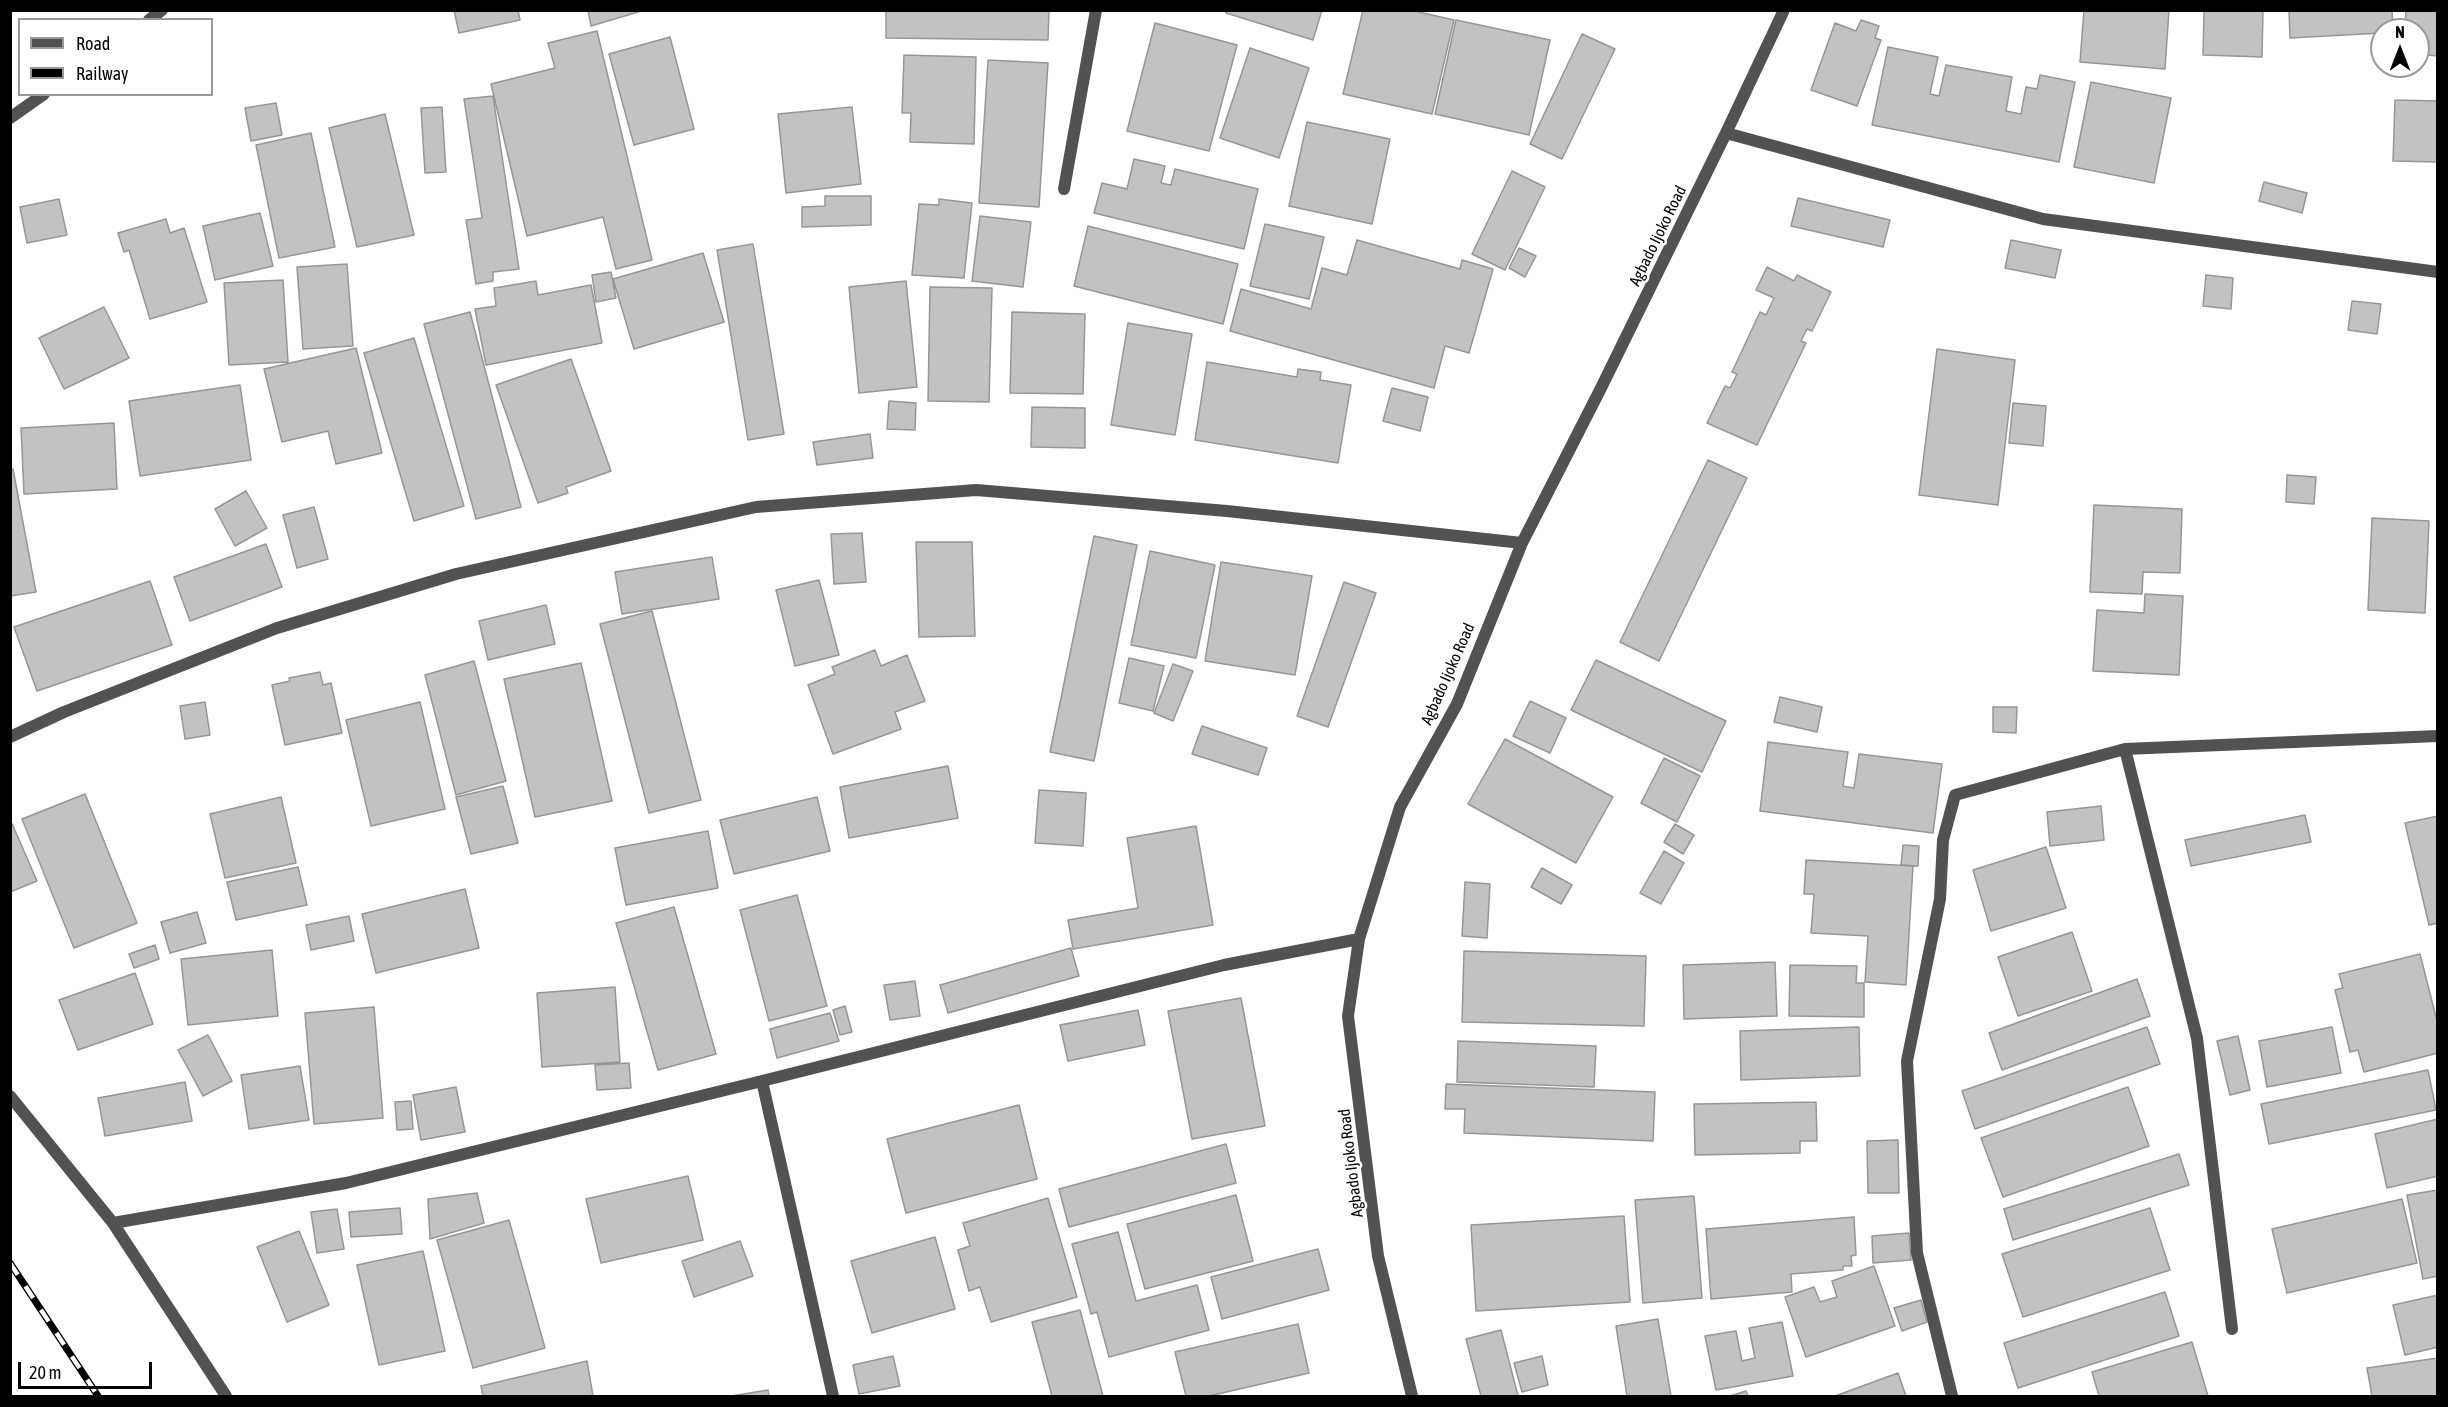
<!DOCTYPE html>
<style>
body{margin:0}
#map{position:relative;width:2448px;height:1407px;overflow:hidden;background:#fff;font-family:"Asap Condensed",sans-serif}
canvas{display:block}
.frame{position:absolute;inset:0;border:12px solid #000;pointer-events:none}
.legend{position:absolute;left:18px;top:18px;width:195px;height:78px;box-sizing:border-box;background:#fff;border:2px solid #999;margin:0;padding:8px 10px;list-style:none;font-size:18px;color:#000}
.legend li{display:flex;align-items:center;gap:12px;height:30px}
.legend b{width:30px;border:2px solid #999}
.north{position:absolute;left:2370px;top:18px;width:60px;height:60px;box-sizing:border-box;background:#fff;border:2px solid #999;border-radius:50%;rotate:0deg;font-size:16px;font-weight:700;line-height:24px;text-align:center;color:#000}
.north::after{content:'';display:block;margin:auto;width:21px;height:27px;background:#000;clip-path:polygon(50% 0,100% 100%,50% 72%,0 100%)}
.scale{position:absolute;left:18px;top:1362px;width:134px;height:27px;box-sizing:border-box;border:3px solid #000;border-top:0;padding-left:8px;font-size:18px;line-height:21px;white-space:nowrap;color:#000;-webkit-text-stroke:4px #fff;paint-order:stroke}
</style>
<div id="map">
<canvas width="2448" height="1407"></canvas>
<div class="frame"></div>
<ul class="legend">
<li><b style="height:8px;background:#525252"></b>Road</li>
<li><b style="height:8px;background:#000"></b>Railway</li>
</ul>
<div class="north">N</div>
<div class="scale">20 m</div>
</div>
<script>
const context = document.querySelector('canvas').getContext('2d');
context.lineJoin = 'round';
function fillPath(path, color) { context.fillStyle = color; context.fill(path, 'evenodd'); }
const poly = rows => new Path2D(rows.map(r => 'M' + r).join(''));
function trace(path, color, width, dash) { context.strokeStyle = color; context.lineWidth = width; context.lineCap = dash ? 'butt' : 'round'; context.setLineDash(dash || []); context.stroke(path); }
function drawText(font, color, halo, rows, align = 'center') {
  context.font = font + ' "Asap Condensed",sans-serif'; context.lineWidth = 5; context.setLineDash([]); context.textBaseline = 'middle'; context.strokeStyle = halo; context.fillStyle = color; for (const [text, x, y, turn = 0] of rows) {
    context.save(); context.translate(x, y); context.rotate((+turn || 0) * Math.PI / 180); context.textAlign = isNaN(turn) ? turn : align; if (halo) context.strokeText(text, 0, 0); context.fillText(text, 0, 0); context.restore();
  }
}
const building = poly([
 [454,10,518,10,520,20,459,33,454,10],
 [588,10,645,10,591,26,588,10],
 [886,10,1049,10,1048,40,886,38,886,10],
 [1227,10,1322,10,1313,40,1226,13,1227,10],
 [1363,10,1410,10,1454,20,1432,114,1343,94,1363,10],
 [2084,10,2169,10,2165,69,2080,62,2084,10],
 [2204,10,2263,10,2262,57,2203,55,2204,10],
 [2289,10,2392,10,2393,30,2382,30,2382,33,2290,38,2289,10],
 [2406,10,2438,10,2438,56,2418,54,2418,30,2405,30,2406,10],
 [1456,20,1550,40,1529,135,1435,114,1456,20],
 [1861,20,1879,26,1875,38,1881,40,1857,106,1811,90,1835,23,1856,31,1861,20],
 [1155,23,1237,45,1209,151,1127,131,1155,23],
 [597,31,652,260,616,269,603,217,527,236,491,84,555,68,548,43,597,31],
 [1582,34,1615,49,1562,159,1530,144,1582,34],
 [670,37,694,129,634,145,609,54,670,37],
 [1888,47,1938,57,1930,94,1939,96,1946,65,2012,77,2006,111,2021,114,2026,87,2037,89,2040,75,2075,82,2059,162,1872,125,1888,47],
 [1250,48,1309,68,1279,158,1220,138,1250,48],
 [904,55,976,57,974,144,910,142,911,113,902,113,904,55],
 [988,60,1048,63,1039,207,979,203,988,60],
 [2091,82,2171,98,2154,183,2074,167,2091,82],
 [493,96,519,269,493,272,493,281,476,284,466,220,482,218,464,99,493,96],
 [2395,100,2438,101,2438,162,2393,161,2395,100],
 [276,103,282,135,251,141,245,108,276,103],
 [442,107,446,172,425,173,421,108,442,107],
 [852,107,861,184,786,193,778,114,852,107],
 [385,114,414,235,357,247,329,128,385,114],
 [1307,122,1390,139,1372,224,1289,206,1307,122],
 [311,133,335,247,279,258,256,145,311,133],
 [1134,159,1165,166,1161,183,1171,185,1175,169,1258,189,1244,249,1094,213,1102,183,1127,189,1134,159],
 [1512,171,1545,187,1505,270,1472,254,1512,171],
 [2264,182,2307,193,2302,213,2259,201,2264,182],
 [825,196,871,196,871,225,802,227,802,207,825,206,825,196],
 [1798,198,1890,220,1883,247,1791,226,1798,198],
 [59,199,67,235,27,243,20,207,59,199],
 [939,199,972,203,964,278,912,275,919,204,939,205,939,199],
 [260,213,273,266,215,280,203,226,260,213],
 [980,216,1031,222,1023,287,972,281,980,216],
 [166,219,170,233,184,228,207,302,150,319,129,250,124,252,118,233,166,219],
 [1265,224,1324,237,1309,299,1250,286,1265,224],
 [1088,226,1238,264,1223,324,1074,286,1088,226],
 [1357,240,1460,269,1462,260,1493,269,1469,353,1445,346,1434,388,1230,331,1241,289,1311,309,1322,268,1347,275,1357,240],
 [2011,240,2061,250,2055,278,2005,268,2011,240],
 [753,244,784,434,748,440,717,250,753,244],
 [1519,248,1536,256,1525,277,1509,268,1519,248],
 [703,253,724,322,634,349,613,279,703,253],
 [347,264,353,346,303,349,297,267,347,264],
 [1767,267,1794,281,1797,275,1831,292,1812,331,1807,329,1801,341,1806,343,1757,445,1707,423,1725,386,1730,388,1737,374,1732,372,1760,312,1766,315,1774,298,1756,290,1767,267],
 [611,272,616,298,596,302,592,275,611,272],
 [2206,275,2233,278,2231,309,2203,306,2206,275],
 [283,280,288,362,229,365,224,283,283,280],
 [536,281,538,295,591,285,602,343,486,365,475,309,496,306,494,288,536,281],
 [906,281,917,387,859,393,849,287,906,281],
 [930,287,992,288,989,402,928,401,930,287],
 [2352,301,2381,304,2377,334,2348,330,2352,301],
 [104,307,129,358,64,389,39,338,104,307],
 [470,312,521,507,476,519,424,324,470,312],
 [1012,312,1085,314,1083,394,1010,393,1012,312],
 [1128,323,1192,334,1175,435,1111,425,1128,323],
 [414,338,464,506,414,521,364,353,414,338],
 [356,348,382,453,336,464,328,431,282,442,264,369,356,348],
 [1937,349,2015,360,1998,505,1919,495,1937,349],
 [571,359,611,471,566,487,568,493,538,503,496,385,571,359],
 [1207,362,1297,377,1298,369,1321,372,1320,380,1351,385,1338,463,1195,440,1207,362],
 [240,385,251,460,140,476,129,401,240,385],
 [1392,388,1428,397,1420,431,1383,421,1392,388],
 [889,401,916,403,915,430,887,429,889,401],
 [2013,403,2046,406,2043,446,2009,443,2013,403],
 [1032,407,1085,408,1085,448,1031,447,1032,407],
 [114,423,117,489,24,494,21,428,114,423],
 [870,434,873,458,817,465,813,442,870,434],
 [1708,460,1747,478,1659,661,1620,642,1708,460],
 [13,469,36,592,10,596,10,470,13,469],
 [2287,475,2316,477,2314,504,2286,502,2287,475],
 [246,491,267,528,235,546,215,509,246,491],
 [2094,505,2182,509,2180,573,2143,572,2142,594,2090,592,2094,505],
 [314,507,328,559,297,568,283,515,314,507],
 [2372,518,2429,521,2425,613,2368,610,2372,518],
 [862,533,866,582,834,584,831,534,862,533],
 [1094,536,1137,545,1094,761,1050,752,1094,536],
 [916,542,972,542,975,636,919,637,916,542],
 [266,544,282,587,190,621,174,577,266,544],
 [1150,551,1215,565,1196,658,1131,645,1150,551],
 [712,557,719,599,622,614,615,572,712,557],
 [1221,562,1312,576,1295,675,1205,661,1221,562],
 [819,580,839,655,795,666,776,590,819,580],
 [150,581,172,645,37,691,14,627,150,581],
 [1344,582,1376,593,1328,727,1297,716,1344,582],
 [2145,594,2183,596,2179,675,2093,671,2097,610,2144,613,2145,594],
 [546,605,555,644,488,660,479,621,546,605],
 [652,611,701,800,649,813,600,624,652,611],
 [875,650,881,666,907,655,925,701,895,712,901,729,833,754,808,685,835,674,832,667,875,650],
 [1129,658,1164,666,1153,711,1119,703,1129,658],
 [1596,660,1726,721,1702,772,1571,710,1596,660],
 [474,661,506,781,456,795,425,675,474,661],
 [581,663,612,801,535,817,504,679,581,663],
 [1173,664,1193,671,1173,721,1154,713,1173,664],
 [320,672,323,685,331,683,342,733,285,745,272,685,290,681,289,678,320,672],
 [1780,697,1822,707,1817,732,1774,722,1780,697],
 [1530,701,1566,718,1550,753,1513,736,1530,701],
 [205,702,210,735,185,739,180,706,205,702],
 [420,702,445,809,371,826,346,720,420,702],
 [1993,707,2017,707,2016,733,1993,732,1993,707],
 [1202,726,1267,748,1258,775,1192,754,1202,726],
 [1505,739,1613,797,1576,863,1468,804,1505,739],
 [1768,742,1848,752,1843,786,1854,788,1859,754,1942,764,1933,833,1760,811,1768,742],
 [1664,758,1700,776,1677,822,1641,803,1664,758],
 [948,766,958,818,849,838,840,787,948,766],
 [503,786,518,843,471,854,456,797,503,786],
 [1039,790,1086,793,1083,846,1035,843,1039,790],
 [85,794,137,923,74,948,22,819,85,794],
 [281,797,296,863,225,878,210,814,281,797],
 [817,797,830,851,734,874,720,820,817,797],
 [2101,806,2104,840,2050,846,2047,812,2101,806],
 [2305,815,2311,842,2191,866,2185,840,2305,815],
 [2438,816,2438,923,2429,925,2405,823,2438,816],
 [10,819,37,881,10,892,10,819],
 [1675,824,1694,835,1683,854,1664,842,1675,824],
 [1196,826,1213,925,1073,949,1068,920,1138,908,1127,838,1196,826],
 [708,831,718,888,626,905,615,848,708,831],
 [1903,845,1919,846,1918,866,1901,865,1903,845],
 [2046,847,2066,908,1991,931,1973,870,2046,847],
 [1664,851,1684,863,1661,904,1640,893,1664,851],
 [1806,860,1913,866,1906,985,1865,982,1868,936,1811,933,1814,894,1804,894,1806,860],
 [298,867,307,905,236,920,227,882,298,867],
 [1542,868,1572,885,1561,904,1531,887,1542,868],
 [1465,882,1490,884,1487,938,1462,936,1465,882],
 [465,889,479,948,376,973,362,914,465,889],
 [797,895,827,1006,769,1021,740,910,797,895],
 [674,907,716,1054,658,1070,616,923,674,907],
 [197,912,206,943,170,953,161,922,197,912],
 [349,916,354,941,311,950,306,925,349,916],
 [2072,932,2092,991,2018,1016,1998,957,2072,932],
 [155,945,159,959,134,968,129,954,155,945],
 [1071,948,1079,976,948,1013,940,985,1071,948],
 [272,950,278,1016,188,1025,181,959,272,950],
 [1464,951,1646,956,1644,1026,1462,1022,1464,951],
 [2420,954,2438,1025,2438,1053,2364,1072,2358,1050,2350,1052,2335,990,2343,988,2339,974,2420,954],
 [1775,962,1777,1016,1684,1019,1683,965,1775,962],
 [1790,965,1857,966,1856,983,1864,983,1864,1017,1789,1016,1790,965],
 [135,973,153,1024,78,1050,59,1000,135,973],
 [2137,979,2150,1016,2002,1070,1989,1033,2137,979],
 [915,981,920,1016,890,1020,884,985,915,981],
 [615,987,620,1062,542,1067,537,993,615,987],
 [1241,998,1265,1126,1192,1139,1168,1011,1241,998],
 [845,1006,852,1032,840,1035,833,1010,845,1006],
 [374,1007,383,1118,314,1124,305,1013,374,1007],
 [1138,1010,1145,1045,1068,1061,1060,1025,1138,1010],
 [830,1013,839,1041,777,1058,770,1029,830,1013],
 [1859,1027,1860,1076,1741,1080,1740,1031,1859,1027],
 [2147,1027,2160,1064,1975,1129,1962,1091,2147,1027],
 [2332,1027,2341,1073,2267,1087,2259,1041,2332,1027],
 [208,1035,232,1081,203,1096,178,1050,208,1035],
 [2238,1036,2250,1090,2230,1095,2217,1041,2238,1036],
 [1458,1041,1596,1046,1594,1087,1457,1082,1458,1041],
 [629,1063,631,1088,597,1090,595,1065,629,1063],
 [300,1066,309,1120,249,1129,241,1075,300,1066],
 [2428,1070,2436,1110,2269,1144,2261,1104,2428,1070],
 [185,1082,192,1121,105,1136,98,1098,185,1082],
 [1446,1084,1655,1092,1653,1141,1464,1133,1465,1109,1445,1109,1446,1084],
 [456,1087,465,1132,421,1140,413,1095,456,1087],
 [2128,1087,2149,1146,2003,1197,1981,1138,2128,1087],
 [411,1101,413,1129,397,1130,395,1102,411,1101],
 [1816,1102,1817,1141,1800,1141,1800,1153,1695,1155,1694,1104,1816,1102],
 [1019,1105,1037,1179,906,1213,887,1139,1019,1105],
 [2438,1119,2438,1176,2387,1188,2375,1134,2438,1119],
 [1898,1140,1899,1193,1868,1193,1867,1141,1898,1140],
 [1226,1144,1236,1183,1069,1227,1059,1189,1226,1144],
 [2179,1154,2189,1185,2013,1240,2004,1209,2179,1154],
 [688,1176,703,1240,601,1263,586,1199,688,1176],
 [2438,1190,2438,1276,2423,1279,2407,1195,2438,1190],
 [477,1193,484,1223,430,1239,428,1199,477,1193],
 [1236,1195,1253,1261,1145,1289,1127,1224,1236,1195],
 [1694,1196,1702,1298,1643,1303,1635,1200,1694,1196],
 [1048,1198,1077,1297,991,1322,980,1287,969,1291,958,1250,970,1246,963,1223,1048,1198],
 [2402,1199,2417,1263,2287,1293,2272,1229,2402,1199],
 [400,1208,402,1234,351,1237,349,1212,400,1208],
 [2150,1208,2170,1270,2023,1317,2002,1254,2150,1208],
 [337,1209,344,1249,317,1253,311,1212,337,1209],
 [1624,1216,1630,1302,1476,1311,1471,1225,1624,1216],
 [1854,1217,1856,1255,1851,1256,1852,1266,1843,1266,1843,1270,1791,1274,1792,1292,1711,1299,1706,1229,1854,1217],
 [509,1220,545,1348,473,1368,437,1240,509,1220],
 [299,1231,329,1305,287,1322,257,1247,299,1231],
 [1118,1232,1136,1301,1197,1285,1209,1330,1109,1357,1097,1312,1091,1314,1072,1244,1118,1232],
 [1909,1233,1911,1260,1873,1263,1872,1236,1909,1233],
 [935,1237,955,1309,872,1333,851,1261,935,1237],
 [740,1241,753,1276,694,1297,682,1261,740,1241],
 [1318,1249,1329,1290,1222,1319,1211,1277,1318,1249],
 [423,1251,445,1351,379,1365,357,1265,423,1251],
 [1874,1266,1895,1326,1806,1357,1785,1297,1814,1287,1820,1302,1837,1297,1832,1281,1874,1266],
 [2165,1292,2179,1336,2018,1388,2004,1343,2165,1292],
 [2438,1295,2438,1347,2405,1355,2393,1305,2438,1295],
 [1921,1300,1927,1322,1902,1331,1894,1308,1921,1300],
 [1080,1310,1103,1396,1052,1396,1032,1322,1080,1310],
 [1658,1319,1671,1396,1627,1396,1616,1326,1658,1319],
 [1782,1322,1793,1376,1716,1390,1705,1336,1736,1331,1742,1361,1755,1358,1749,1328,1782,1322],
 [1298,1324,1309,1373,1209,1396,1186,1396,1175,1352,1298,1324],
 [1501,1330,1518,1396,1481,1396,1466,1339,1501,1330],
 [2192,1342,2208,1396,2099,1396,2092,1372,2192,1342],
 [893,1356,900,1386,859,1394,853,1365,893,1356],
 [1542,1356,1548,1385,1522,1392,1514,1363,1542,1356],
 [2438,1358,2438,1396,2372,1396,2367,1368,2438,1358],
 [587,1361,593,1396,483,1396,481,1386,587,1361],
 [1898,1373,1906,1396,1835,1396,1898,1373],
 [768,1390,769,1396,731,1396,768,1390],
 [1746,1391,1748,1396,1730,1396,1746,1391]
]);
const street = poly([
 [149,20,162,10],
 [10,118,44,94],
 [1726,133,2043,219,2438,272],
 [1064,189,1096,10],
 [10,737,64,712,277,628,456,574,756,507,976,490,1227,511,1522,543],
 [2125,749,2197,1038,2232,1329],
 [762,1081,833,1396],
 [10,1096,113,1223,226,1396],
 [113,1223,346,1183,762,1081,1224,965,1359,939],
 [1412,1396,1378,1256,1348,1016,1359,939,1400,807,1457,704,1522,543,1601,388,1726,133,1784,10],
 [1952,1396,1917,1253,1907,1061,1940,899,1943,840,1955,795,2125,749,2438,736]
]);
const rail = poly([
 [10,1263,98,1396]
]);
const streetNames = [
 ["Agbado Ijoko Road",1658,236,-64],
 ["Agbado Ijoko Road",1448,674,-66],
 ["Agbado Ijoko Road",1351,1163,-97]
];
fillPath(building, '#c2c2c2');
trace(building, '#969696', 1.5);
trace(street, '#525252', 12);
trace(rail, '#000', 7);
trace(rail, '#fff', 4.5, [14]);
drawText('16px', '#000', '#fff', streetNames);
</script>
